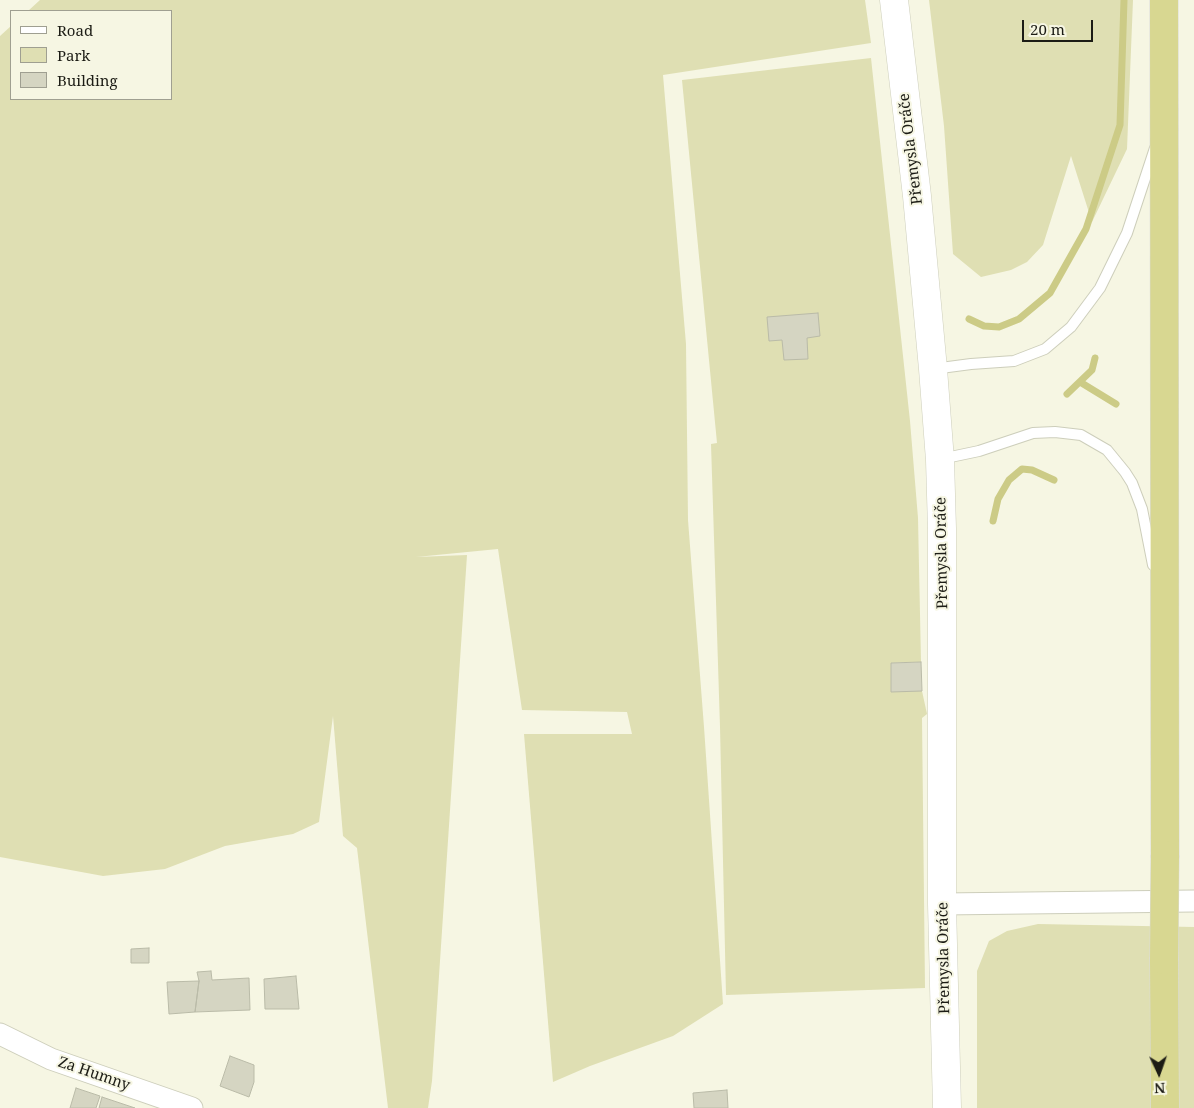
<!DOCTYPE html>
<meta charset="utf-8">
<style>
body{margin:0}
#map{position:relative;width:1194px;height:1108px;overflow:hidden;background:#f6f6e3;font-family:"Noto Serif",serif}
canvas{display:block}
.legend{position:absolute;left:10px;top:10px;width:162px;height:90px;box-sizing:border-box;background:#f6f6e3;border:1px solid #9f9f91;margin:0;padding:6px 9px;list-style:none;font-size:15px;color:#1c1c15}
.legend li{display:flex;align-items:center;gap:10px;height:25px}
.legend b{width:25px;border:1px solid #9f9f91}
.north{position:absolute;left:1134px;top:1048px;width:50px;height:50px;-webkit-text-stroke:4px #f6f6e3;paint-order:stroke;rotate:177deg;font-size:14px;font-weight:700;line-height:20px;text-align:center;color:#1c1c15}
.north::after{content:'';display:block;margin:auto;width:18px;height:22px;background:#1c1c15;clip-path:polygon(50% 0,100% 100%,50% 72%,0 100%)}
.scale{position:absolute;left:1022px;top:20px;width:71px;height:22px;box-sizing:border-box;border:2px solid #1c1c15;border-top:0;padding-left:6px;font-size:15px;line-height:18px;white-space:nowrap;color:#1c1c15;-webkit-text-stroke:4px #f6f6e3;paint-order:stroke}
</style>
<div id="map">
<canvas width="1194" height="1108"></canvas>
<ul class="legend">
<li><b style="height:6px;background:#fff"></b>Road</li>
<li><b style="height:14px;background:#dfdfb3"></b>Park</li>
<li><b style="height:14px;background:#d5d5c2"></b>Building</li>
</ul>
<div class="north">N</div>
<div class="scale">20 m</div>
</div>
<script>
const context = document.querySelector('canvas').getContext('2d');
context.lineJoin = 'round';
function fillPath(path, color) { context.fillStyle = color; context.fill(path, 'evenodd'); }
const poly = rows => new Path2D(rows.map(r => 'M' + r).join(''));
function trace(path, color, width, dash) { context.strokeStyle = color; context.lineWidth = width; context.lineCap = dash ? 'butt' : 'round'; context.setLineDash(dash || []); context.stroke(path); }
function drawText(font, color, halo, rows, align = 'center') {
  context.font = font + ' "Noto Serif",serif'; context.lineWidth = 4; context.setLineDash([]); context.textBaseline = 'middle'; context.strokeStyle = halo; context.fillStyle = color; for (const [text, x, y, turn = 0] of rows) {
    context.save(); context.translate(x, y); context.rotate((+turn || 0) * Math.PI / 180); context.textAlign = isNaN(turn) ? turn : align; if (halo) context.strokeText(text, 0, 0); context.fillText(text, 0, 0); context.restore();
  }
}
const green = poly([
 [40,0,865,0,871,43,663,75,686,344,688,520,704,727,723,1004,673,1036,590,1066,553,1082,524,734,632,734,627,712,522,710,498,549,416,557,467,555,432,1081,428,1108,388,1108,357,848,343,836,333,716,319,822,293,834,225,846,165,869,103,876,0,857,0,36,11,26,11,99,171,99,171,11,28,11],
 [929,0,1133,0,1127,149,1092,222,1071,156,1043,245,1027,262,1011,270,981,277,953,254,944,126],
 [871,58,910,421,918,518,921,662,891,663,891,691,922,691,927,714,922,718,925,988,726,995,720,727,711,444,717,443,682,80],
 [1038,924,1194,927,1194,1108,977,1108,977,971,989,941,1007,931]
]);
const stream = poly([
 [969,319,984,326,999,327,1019,319,1050,293,1086,229,1120,125,1124,0],
 [1080,382,1116,404],
 [1067,394,1092,370,1095,358],
 [993,521,998,499,1009,480,1022,469,1032,470,1054,480]
]);
const building = poly([
 [818,313,820,336,807,338,808,359,784,360,782,340,769,341,767,317,818,313],
 [921,662,922,691,891,692,891,663,921,662],
 [149,948,149,963,131,963,131,949,149,948],
 [211,971,212,980,249,978,250,1010,195,1012,199,981,197,972,211,971],
 [296,976,299,1009,265,1009,264,979,296,976],
 [199,981,195,1012,169,1014,167,982,199,981],
 [230,1056,254,1065,254,1082,249,1097,220,1086,230,1056],
 [76,1088,100,1096,96,1108,70,1108,76,1088],
 [727,1090,728,1108,694,1108,693,1093,727,1090],
 [102,1097,135,1108,99,1108,102,1097]
]);
const lane = poly([
 [933,369,971,364,1014,361,1045,349,1071,327,1100,288,1127,233,1155,148],
 [941,459,979,451,1033,433,1055,432,1081,435,1107,450,1125,472,1132,483,1142,509,1153,565]
]);
const street = poly([
 [942,904,1194,901],
 [0,1034,51,1059,192,1108]
]);
const secondary = poly([
 [894,0,917,196,933,369,940,460,942,529,942,904,947,1108]
]);
const highway = poly([
 [1164,0,1165,855],
 [1164,960,1165,1108]
]);
const highwayBridge = poly([
 [1164,960,1165,855]
]);
const streetNames = [
 ["Přemysla Oráče",911,149,-97],
 ["Přemysla Oráče",942,553,-91],
 ["Přemysla Oráče",944,958,-91],
 ["Za Humny",94,1074,19]
];
fillPath(green, '#dfdfb3');
trace(stream, '#cccb86', 7);
fillPath(building, '#d5d5c2');
trace(building, '#babba8', 1);
trace(lane, '#cdcebb', 12);
trace(street, '#cdcebb', 23);
trace(secondary, '#cdcebb', 29);
trace(highway, '#dbdbda', 29);
trace(lane, '#fff', 10);
trace(street, '#fff', 21);
trace(secondary, '#fff', 28);
trace(highway, '#d8d791', 28);
trace(highwayBridge, '#dbdbda', 29, []);
trace(highwayBridge, '#d8d791', 28);
drawText('15px', '#1c1c15', '#f6f6e3', streetNames);
</script>
